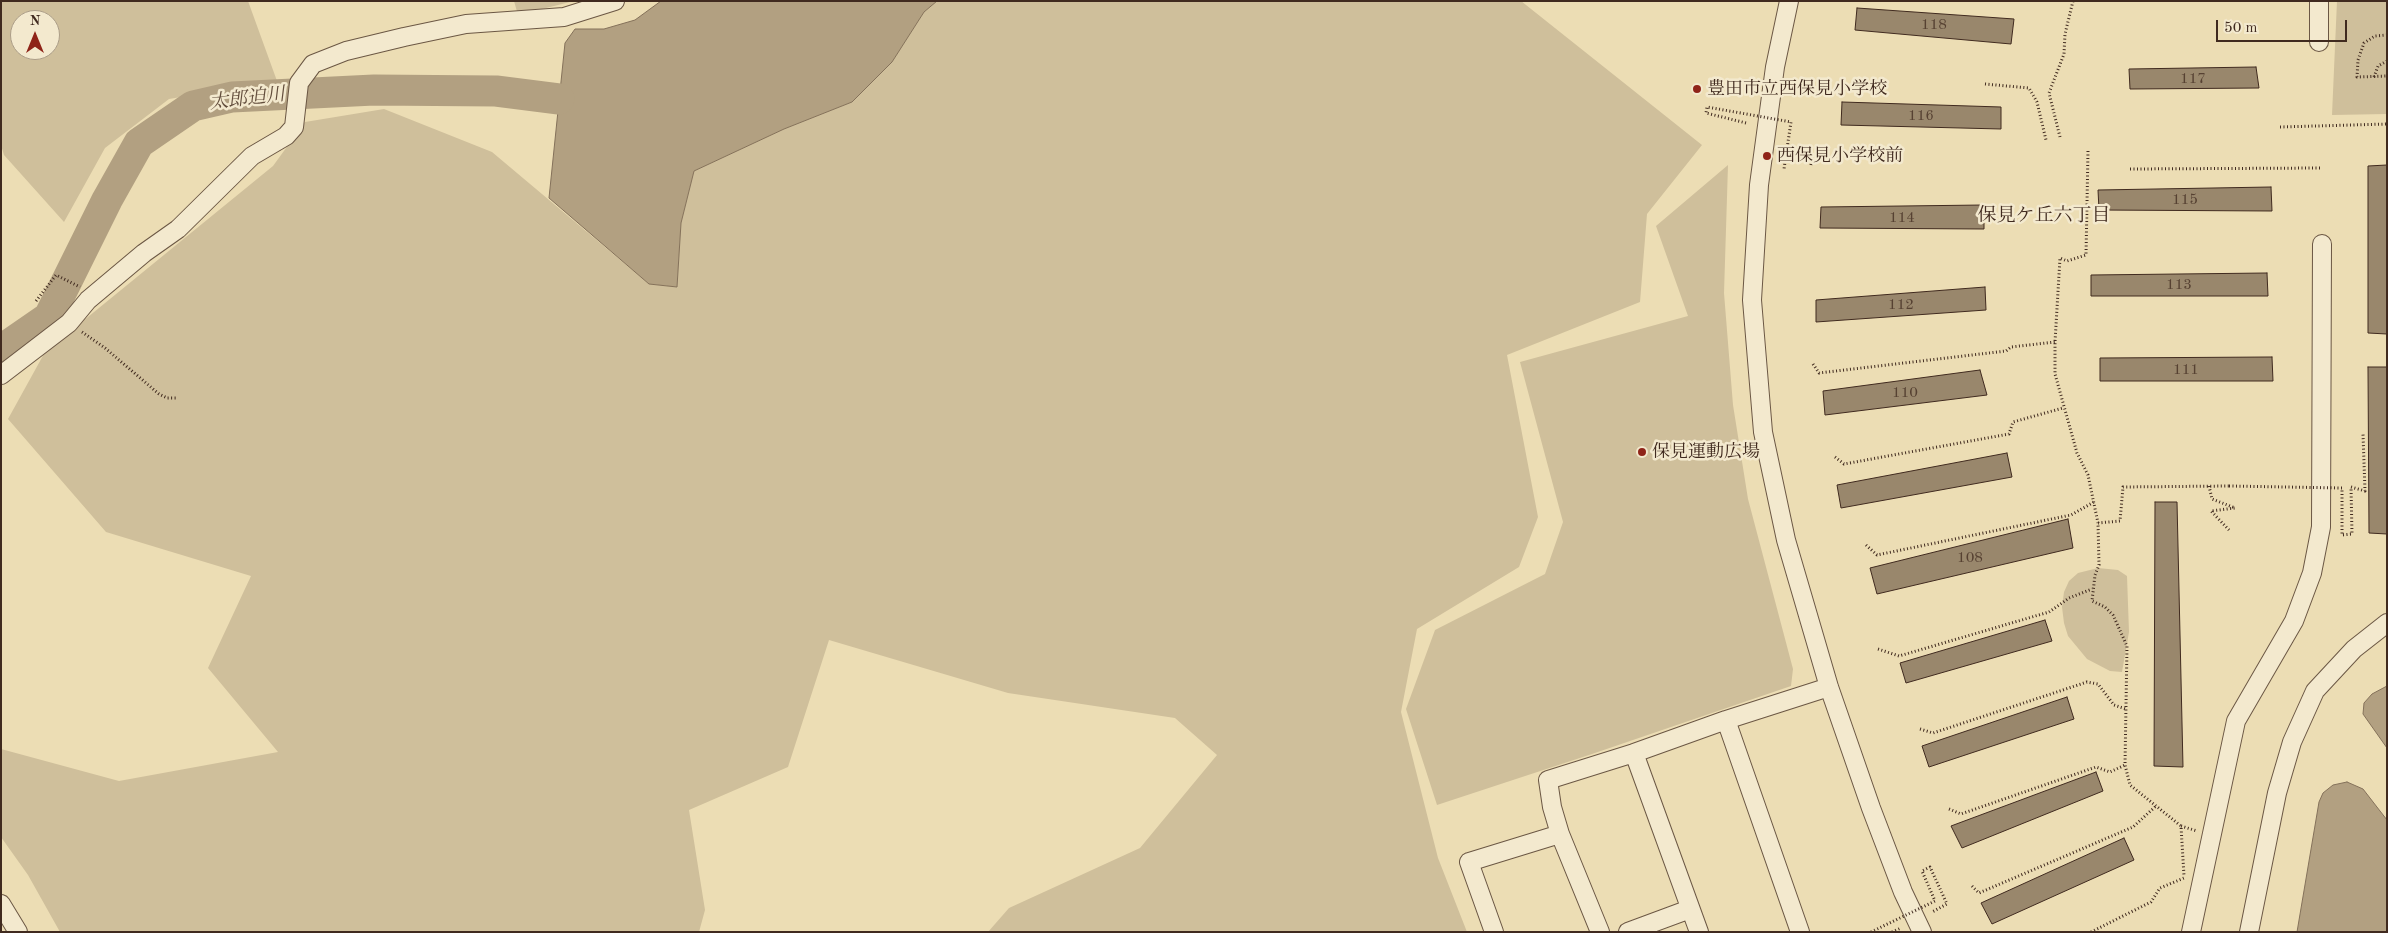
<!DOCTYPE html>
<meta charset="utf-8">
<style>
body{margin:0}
#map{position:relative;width:2388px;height:933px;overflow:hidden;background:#ecddb4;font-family:"Old Standard TT",serif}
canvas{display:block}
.frame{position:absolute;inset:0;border:2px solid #402a1f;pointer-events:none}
.north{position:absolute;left:10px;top:10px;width:50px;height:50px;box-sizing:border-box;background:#f3e9ce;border:1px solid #ab9d88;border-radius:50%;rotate:0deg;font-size:14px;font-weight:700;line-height:20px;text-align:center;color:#402a1f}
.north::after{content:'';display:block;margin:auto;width:18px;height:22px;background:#8f2418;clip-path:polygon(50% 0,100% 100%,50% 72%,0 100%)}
.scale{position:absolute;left:2216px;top:20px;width:131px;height:22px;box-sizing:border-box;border:2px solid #402a1f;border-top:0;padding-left:6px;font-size:15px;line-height:18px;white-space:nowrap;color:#402a1f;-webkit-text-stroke:4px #f3e9ce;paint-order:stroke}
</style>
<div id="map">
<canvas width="2388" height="933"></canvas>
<div class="frame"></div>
<div class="north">N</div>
<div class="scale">50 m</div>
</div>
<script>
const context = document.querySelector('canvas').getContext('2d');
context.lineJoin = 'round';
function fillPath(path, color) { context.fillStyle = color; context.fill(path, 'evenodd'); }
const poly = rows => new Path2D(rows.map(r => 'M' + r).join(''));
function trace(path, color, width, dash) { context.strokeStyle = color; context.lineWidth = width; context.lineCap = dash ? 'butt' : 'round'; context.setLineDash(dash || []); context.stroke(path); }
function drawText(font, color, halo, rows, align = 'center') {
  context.font = font + ' "Old Standard TT","Noto Serif JP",serif'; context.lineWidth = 5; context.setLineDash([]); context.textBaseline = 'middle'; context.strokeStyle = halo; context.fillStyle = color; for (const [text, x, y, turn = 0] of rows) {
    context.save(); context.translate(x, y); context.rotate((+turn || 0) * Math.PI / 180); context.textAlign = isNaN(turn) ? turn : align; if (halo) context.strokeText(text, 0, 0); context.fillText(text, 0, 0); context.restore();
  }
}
const green = poly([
 [1,1,248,1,277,81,169,99,105,148,64,222,4,155,1,145],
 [20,20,50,20,50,50,20,50],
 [514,1,574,1,518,15],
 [937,1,1521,1,1702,145,1647,214,1640,302,1507,355,1538,517,1519,567,1417,629,1401,712,1438,858,1467,932,988,932,1009,908,1140,848,1217,755,1175,718,1008,693,829,640,788,767,689,810,705,910,699,932,60,932,28,875,1,837,1,749,119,781,278,752,208,668,251,576,106,532,8,419,45,352,273,166,305,122,384,109,492,152,649,284,677,287,681,223,694,171,784,129,852,102,892,62,924,12],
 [2337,1,2387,1,2387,114,2332,115],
 [1728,165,1724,293,1733,405,1748,499,1793,669,1791,686,1592,754,1437,805,1406,709,1435,630,1545,574,1563,522,1520,362,1688,316,1656,226],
 [2098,568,2118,570,2127,576,2129,632,2122,672,2110,671,2087,659,2068,636,2064,623,2062,607,2064,592,2069,581,2078,573]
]);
const water = poly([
 [661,1,937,1,924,12,892,62,852,102,784,129,694,171,681,223,677,287,649,284,549,198,565,43,575,29,604,29,635,20,661,1],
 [2387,686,2387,748,2363,714,2364,703,2372,694,2387,686],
 [2347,782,2363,789,2387,820,2387,932,2297,932,2319,802,2323,793,2333,785,2347,782]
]);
const river = poly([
 [1,350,49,317,107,200,139,143,193,106,232,97,374,90,496,91,559,99]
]);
const building = poly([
 [1857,8,2014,19,2011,44,1855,30,1857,8],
 [2256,67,2259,88,2130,89,2129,69,2256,67],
 [1842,102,2001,107,2001,129,1841,125,1842,102],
 [2387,165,2387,334,2368,333,2368,166,2387,165],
 [2271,187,2272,211,2099,210,2098,190,2271,187],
 [1984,205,1984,229,1820,228,1821,207,1984,205],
 [2267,273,2268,296,2091,296,2091,275,2267,273],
 [1985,287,1986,310,1816,322,1816,300,1985,287],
 [2272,357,2273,381,2100,381,2100,358,2272,357],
 [2368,367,2387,367,2387,534,2369,533,2368,367],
 [1980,370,1987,395,1825,415,1823,391,1980,370],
 [2007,453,2012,477,1841,508,1837,485,2007,453],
 [2155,502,2177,502,2183,767,2154,766,2155,502],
 [2068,519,2073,548,1877,594,1870,568,2068,519],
 [2045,620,2052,641,1906,683,1900,663,2045,620],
 [2067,697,2074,719,1929,767,1922,746,2067,697],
 [2096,772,2103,791,1962,848,1951,826,2096,772],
 [2124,838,2134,860,1992,924,1981,903,2124,838]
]);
const path = poly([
 [2387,35,2375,36,2364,43,2358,60,2357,77,2387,76],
 [2374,77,2378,66,2387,61],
 [1985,84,2029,88,2037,102,2046,140],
 [2280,127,2387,124],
 [2060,137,2049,93,2064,54,2065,34,2073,1],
 [2088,151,2086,255,2067,261,2060,258,2055,342,2055,374,2077,453,2088,475,2098,523,2099,565,2095,575,2092,601,2105,607,2113,615,2127,646,2125,765,2130,785,2181,826,2184,876],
 [1811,165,1812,154],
 [2130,169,2321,168],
 [36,301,56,275,80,287],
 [82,332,105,348,159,394,167,398,178,398],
 [1813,364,1819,373,2006,351,2011,347,2055,342],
 [1835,457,1844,464,2009,434,2013,422,2063,408],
 [2209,486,2212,499,2235,508,2211,511,2229,530],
 [2351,487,2365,491,2363,434],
 [2098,523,2120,521,2123,487,2229,486],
 [1866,545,1877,555,2071,515,2094,502],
 [1878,649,1899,656,2049,612,2069,598,2092,589],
 [1920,729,1933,733,2087,682,2098,684,2114,705,2126,709],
 [1949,809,1961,814,2096,767,2110,772,2125,765],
 [2181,826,2197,831],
 [1972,886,1979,893,2133,827,2156,806],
 [1892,932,1901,928],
 [2091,932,2151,902,2160,888,2184,878]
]);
const minor = poly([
 [1789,1,1775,67,1759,185,1752,300,1763,432,1786,540,1829,687,1871,808,1903,892,1922,932],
 [2319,1,2319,42],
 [1,375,69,323,88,300,144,253,178,229,252,156,286,136,294,127,299,83,313,64,346,51,404,37,466,24,564,17,615,1],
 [1726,720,1800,932],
 [1634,753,1699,932],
 [1,904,18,932],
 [1494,932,1469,862,1560,834],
 [1600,932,1560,834,1552,807,1548,780,1634,753,1726,720,1829,687],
 [1628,932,1690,909],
 [2191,932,2236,721,2294,621,2312,573,2321,527,2322,244],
 [2249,932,2277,793,2292,742,2315,691,2354,649,2387,623]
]);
const pathBridge = poly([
 [1746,123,1706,113,1707,107,1791,122,1784,169],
 [2229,486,2342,488,2342,535,2352,534,2351,487],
 [1871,932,1935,901,1922,871,1930,867,1947,904,1932,912]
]);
const markers = [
 [1697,89,5,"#8f2418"],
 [1767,156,5,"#8f2418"],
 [1642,452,5,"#8f2418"]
];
const numberNames = [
 ["118",1934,25],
 ["117",2193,79],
 ["116",1921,116],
 ["115",2185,200],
 ["114",1902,218],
 ["113",2179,285],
 ["112",1901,305],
 ["111",2186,370],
 ["110",1905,393],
 ["108",1970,558]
];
const poiNames = [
 ["豊田市立西保見小学校",1707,89],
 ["西保見小学校前",1777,156],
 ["保見運動広場",1652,452]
];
const waterNames = [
 ["太郎迫川",247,99,-7]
];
const neighbourhoodNames = [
 ["保見ケ丘六丁目",2044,216]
];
fillPath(green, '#cfbf9b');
fillPath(water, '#b2a081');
trace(water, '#84715a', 1);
trace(river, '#b2a081', 31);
fillPath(building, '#99876c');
trace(building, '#402a1f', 1);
trace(minor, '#6b5744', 20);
trace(path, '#402a1f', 3, [1, 2.5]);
trace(minor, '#f3e9ce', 18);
trace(pathBridge, '#402a1f', 3, [1, 2.5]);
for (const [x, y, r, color] of markers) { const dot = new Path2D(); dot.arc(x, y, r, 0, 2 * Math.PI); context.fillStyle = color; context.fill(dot); trace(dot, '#f3e9ce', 2); }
drawText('15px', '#564132', null, numberNames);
drawText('18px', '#402a1f', '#f3e9ce', poiNames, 'left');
drawText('italic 19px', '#624d3c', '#f3e9ce', waterNames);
drawText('19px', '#402a1f', '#f3e9ce', neighbourhoodNames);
</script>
